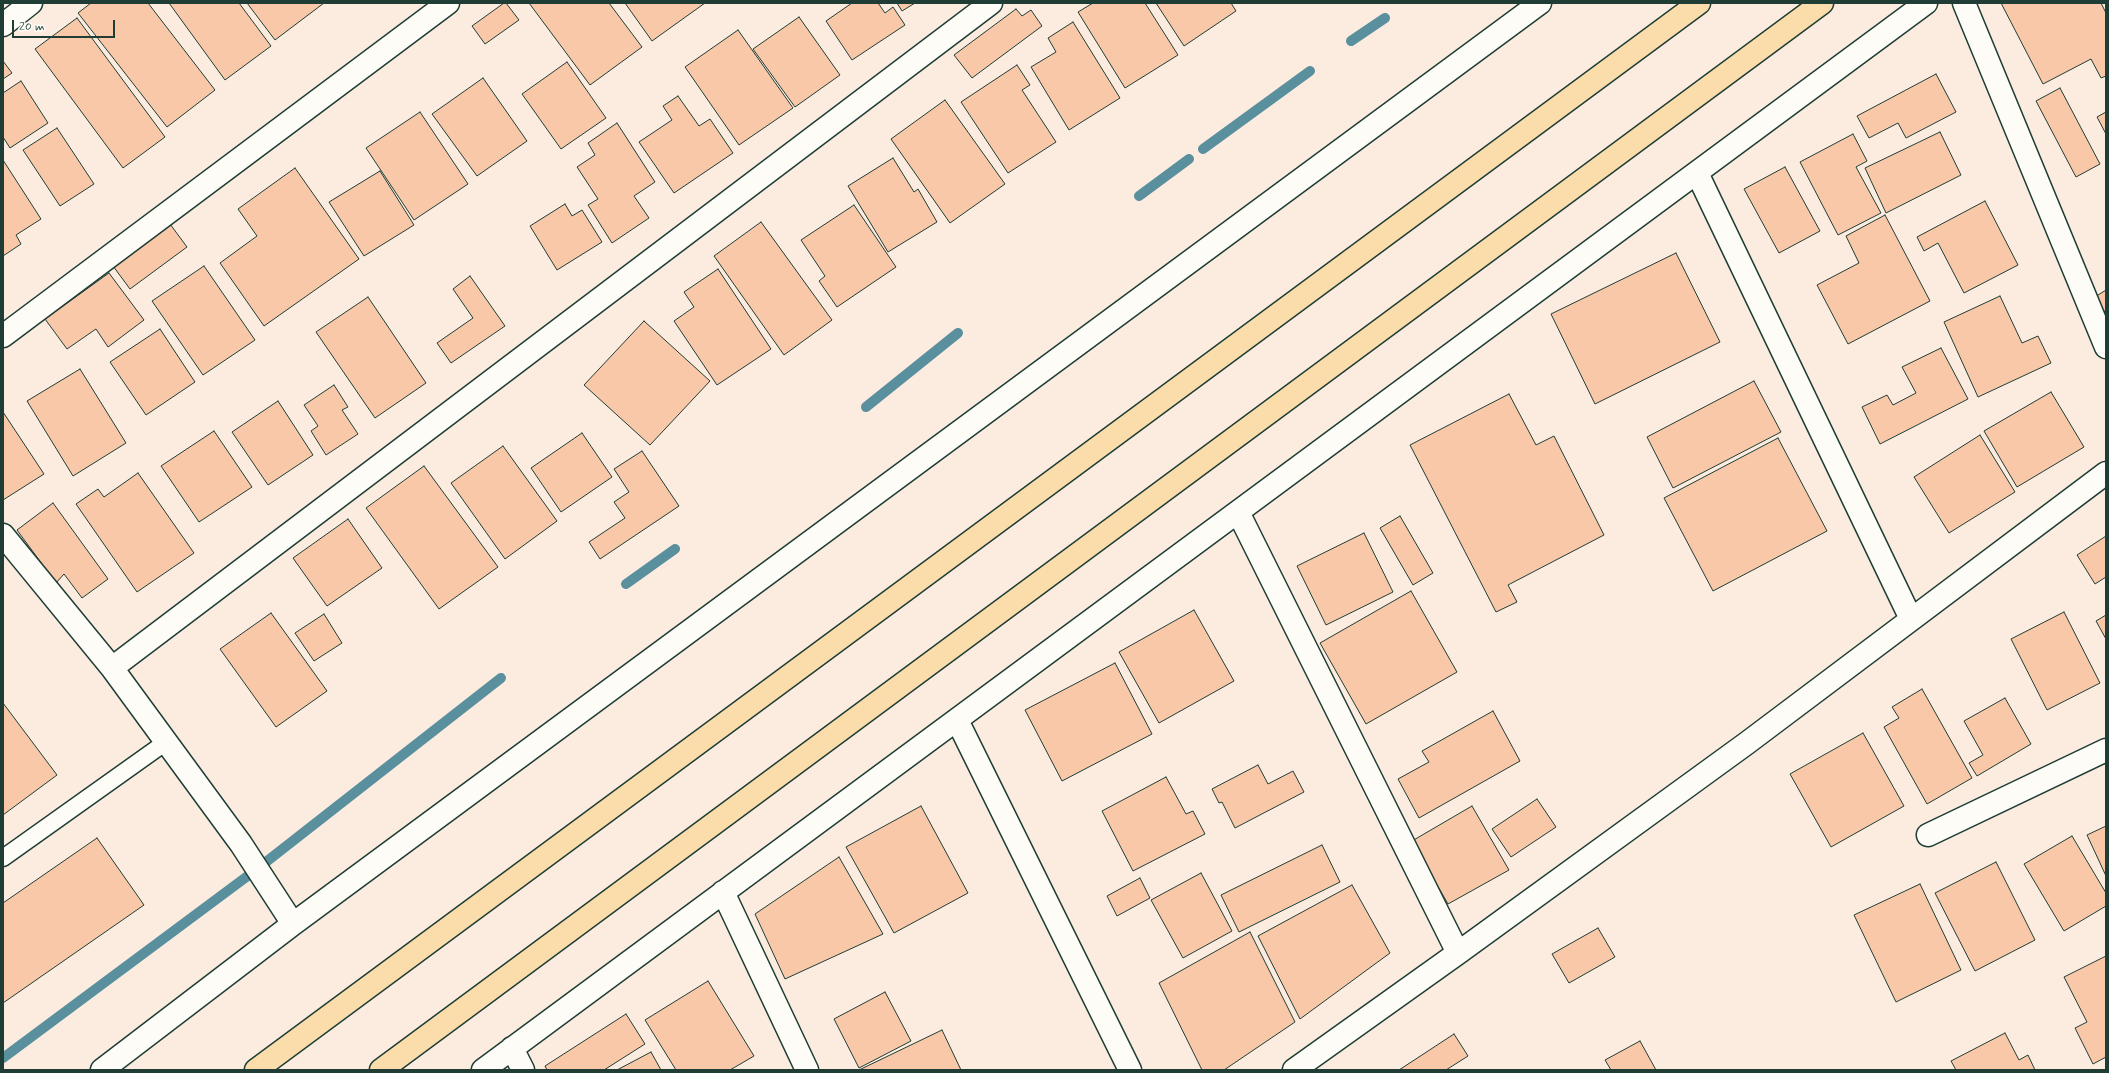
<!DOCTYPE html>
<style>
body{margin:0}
#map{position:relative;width:2109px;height:1073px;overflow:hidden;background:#fcece0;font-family:Mynerve,sans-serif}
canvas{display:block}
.frame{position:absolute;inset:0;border:4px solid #1f3d34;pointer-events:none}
.scale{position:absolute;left:12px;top:20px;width:103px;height:18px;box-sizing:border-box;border:2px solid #1f3d34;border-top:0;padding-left:5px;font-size:12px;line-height:14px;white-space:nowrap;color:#1f3d34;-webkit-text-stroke:3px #fdfcf7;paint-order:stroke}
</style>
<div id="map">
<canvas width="2109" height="1073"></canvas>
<div class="frame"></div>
<div class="scale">20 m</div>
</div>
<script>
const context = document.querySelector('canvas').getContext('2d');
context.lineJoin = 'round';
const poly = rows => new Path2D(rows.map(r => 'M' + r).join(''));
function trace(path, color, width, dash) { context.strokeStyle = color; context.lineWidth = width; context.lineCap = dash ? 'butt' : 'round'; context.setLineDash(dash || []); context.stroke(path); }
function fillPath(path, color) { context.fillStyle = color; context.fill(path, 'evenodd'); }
const stream = poly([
 [1351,41,1385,18],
 [1203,149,1310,71],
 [1139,196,1189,159],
 [866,407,958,333],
 [626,584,675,549],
 [3,1058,257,869,501,678]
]);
const building = poly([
 [91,3,148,3,215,90,167,127,78,13,91,3],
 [169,3,239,3,271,46,225,80,169,3],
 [247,3,324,3,275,40,247,3],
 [504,3,506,3,519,20,485,44,472,26,504,3],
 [529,3,609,3,642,47,590,85,529,3],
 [625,3,705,3,652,41,625,3],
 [852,3,878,3,885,13,893,7,905,25,852,60,826,21,852,3],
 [897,3,915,3,902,11,897,3],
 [1093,3,1145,3,1178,55,1125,88,1078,12,1093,3],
 [1156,3,1231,3,1236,11,1184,46,1156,3],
 [2001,3,2101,3,2106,13,2106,76,2101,78,2091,59,2043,84,2001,3],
 [1016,9,1022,16,1031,10,1042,26,972,78,954,55,1016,9],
 [799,17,840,75,795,107,753,49,799,17],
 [77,18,165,137,123,168,35,49,77,18],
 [1073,22,1120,98,1069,130,1031,67,1056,52,1048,38,1073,22],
 [738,30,793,108,739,145,685,67,738,30],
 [3,61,12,73,3,79,3,61],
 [567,62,606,118,561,149,522,94,567,62],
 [1017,65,1030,85,1022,90,1056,142,1008,173,961,102,1017,65],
 [1936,74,1956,112,1906,138,1898,123,1869,138,1857,116,1936,74],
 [483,78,527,141,477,176,432,114,483,78],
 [21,81,48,123,10,148,3,137,3,93,21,81],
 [2060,88,2100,164,2076,177,2036,101,2060,88],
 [678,96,699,126,710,119,733,153,674,193,639,142,672,120,663,106,678,96],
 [945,100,1005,184,950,223,891,139,945,100],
 [420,112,468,184,414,220,366,148,420,112],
 [2106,112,2106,134,2097,117,2106,112],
 [617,123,655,182,634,196,649,218,612,243,588,205,598,199,577,167,595,155,588,143,617,123],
 [57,128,94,184,60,206,23,150,57,128],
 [1940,132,1961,175,1886,213,1865,168,1940,132],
 [1853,134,1867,161,1856,167,1881,213,1838,235,1800,162,1853,134],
 [893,158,914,192,918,189,937,222,888,252,848,186,893,158],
 [3,160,41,219,16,235,21,244,3,256,3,160],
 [1785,167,1820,231,1779,253,1744,189,1785,167],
 [295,168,359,259,264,326,220,263,257,236,238,209,295,168],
 [380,171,414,225,364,256,329,202,380,171],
 [1985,201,2018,265,1964,293,1938,243,1924,251,1917,237,1985,201],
 [565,204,572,216,582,210,602,242,557,270,530,226,565,204],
 [854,205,896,267,837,307,819,281,825,276,801,240,854,205],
 [1885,215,1930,301,1848,344,1817,285,1859,263,1846,236,1885,215],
 [761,222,832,320,784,355,714,256,761,222],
 [170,224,187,247,130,289,113,266,170,224],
 [1676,253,1720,342,1595,404,1551,314,1676,253],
 [204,266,255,340,203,375,152,301,204,266],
 [718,269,771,349,717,385,674,321,694,307,684,292,718,269],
 [109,273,144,320,108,347,96,329,67,349,45,319,109,273],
 [470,276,505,326,451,363,437,343,473,318,453,289,470,276],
 [2106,290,2106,314,2095,297,2106,290],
 [2000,296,2022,343,2038,336,2051,363,1978,397,1944,322,2000,296],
 [368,297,426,383,375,418,316,332,368,297],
 [644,321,710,381,650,445,584,385,644,321],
 [160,329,195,382,146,415,110,362,160,329],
 [1941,348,1968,399,1880,444,1862,407,1887,395,1893,405,1916,393,1902,367,1941,348],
 [80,369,126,443,73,476,27,401,80,369],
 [1754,381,1781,432,1673,488,1647,437,1754,381],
 [334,385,348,407,342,410,358,434,326,455,311,431,318,426,304,405,334,385],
 [2051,392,2084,447,2017,487,1984,431,2051,392],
 [1509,394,1536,445,1554,436,1604,535,1508,585,1517,602,1496,612,1410,445,1509,394],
 [278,401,313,455,268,485,232,432,278,401],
 [3,412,44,474,3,500,3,412],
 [214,431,252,487,199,522,161,466,214,431],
 [582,433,612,477,561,512,531,468,582,433],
 [1980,435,2015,492,1949,533,1914,477,1980,435],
 [1778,438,1827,531,1713,591,1664,498,1778,438],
 [503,446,557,521,505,559,451,483,503,446],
 [642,451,679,506,600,559,589,542,625,518,614,502,629,492,614,469,642,451],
 [424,466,498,567,439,609,366,508,424,466],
 [138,473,194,553,137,592,76,504,98,489,104,497,138,473],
 [53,503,108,579,82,598,64,574,56,583,17,530,53,503],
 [1400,516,1433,573,1413,585,1380,528,1400,516],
 [348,519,382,568,327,606,293,558,348,519],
 [1364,533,1393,592,1326,625,1297,566,1364,533],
 [2106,536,2106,577,2095,584,2077,555,2106,536],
 [1411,591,1457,672,1366,724,1320,643,1411,591],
 [1194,610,1234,681,1159,723,1119,652,1194,610],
 [2064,612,2100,683,2047,710,2011,639,2064,612],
 [271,613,327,691,276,727,220,649,271,613],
 [324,614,342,643,314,661,295,633,324,614],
 [2106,615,2106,639,2096,621,2106,615],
 [1115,663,1152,734,1062,781,1025,710,1115,663],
 [1922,689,1972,778,1927,804,1884,727,1899,718,1892,707,1922,689],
 [2005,698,2031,744,1977,776,1969,763,1983,755,1964,721,2005,698],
 [3,703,57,775,3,815,3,703],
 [1493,711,1520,761,1419,818,1398,779,1429,762,1422,751,1493,711],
 [1863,733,1904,806,1831,847,1790,774,1863,733],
 [1258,765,1268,784,1293,771,1304,792,1235,828,1222,802,1219,803,1212,789,1258,765],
 [1166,777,1186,814,1193,811,1205,834,1133,871,1102,811,1166,777],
 [1537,799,1556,827,1511,857,1492,829,1537,799],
 [921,806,968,893,894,933,846,847,921,806],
 [1472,806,1509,870,1448,904,1412,841,1472,806],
 [2106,826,2106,876,2087,835,2106,826],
 [2072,836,2106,893,2106,906,2064,931,2024,864,2072,836],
 [97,838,144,905,3,1003,3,903,97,838],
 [1322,845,1340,882,1239,932,1221,895,1322,845],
 [839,857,883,934,785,979,755,914,839,857],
 [1996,862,2035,940,1975,971,1935,893,1996,862],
 [1201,873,1232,931,1183,958,1151,900,1201,873],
 [1140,878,1150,898,1117,916,1107,896,1140,878],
 [1920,884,1961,970,1896,1002,1854,915,1920,884],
 [1352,885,1390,953,1300,1019,1258,936,1352,885],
 [1598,928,1615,957,1569,983,1552,954,1598,928],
 [1250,932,1295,1022,1224,1070,1202,1070,1159,983,1250,932],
 [2106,956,2106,1057,2093,1064,2075,1028,2087,1022,2064,977,2106,956],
 [708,981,754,1056,730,1070,676,1070,645,1020,708,981],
 [885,992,911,1041,859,1068,834,1019,885,992],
 [626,1014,645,1044,604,1070,547,1070,545,1066,626,1014],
 [942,1030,961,1070,859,1070,942,1030],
 [2005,1033,2019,1060,2028,1055,2035,1070,1956,1070,1951,1061,2005,1033],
 [1454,1034,1468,1056,1446,1070,1399,1070,1454,1034],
 [1640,1041,1656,1070,1611,1070,1605,1060,1640,1041],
 [651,1052,661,1070,617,1070,651,1052]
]);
const lane = poly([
 [3,858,166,742]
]);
const street = poly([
 [1964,3,2106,347],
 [3,25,31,3],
 [1697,173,1911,619],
 [3,336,448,3],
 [1238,512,1458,953],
 [3,535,112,668,991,3],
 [112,668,241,844,293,924],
 [957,720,1130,1070],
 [1928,835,2106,750],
 [723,892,807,1070],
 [512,1048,523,1070],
 [102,1070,293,924,1540,3],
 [483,1070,1926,3],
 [1294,1070,1458,953,1747,743,2106,473]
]);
const primary = poly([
 [256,1070,1699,3],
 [381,1070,1822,3]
]);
trace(stream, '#5a909d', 10);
fillPath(building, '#f9c8a9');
trace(building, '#1f3d34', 1);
trace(lane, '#1f3d34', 19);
trace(street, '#1f3d34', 25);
trace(primary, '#1f3d34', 25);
trace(lane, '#fdfcf7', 16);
trace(street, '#fdfcf7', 22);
trace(primary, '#fbddab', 22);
</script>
